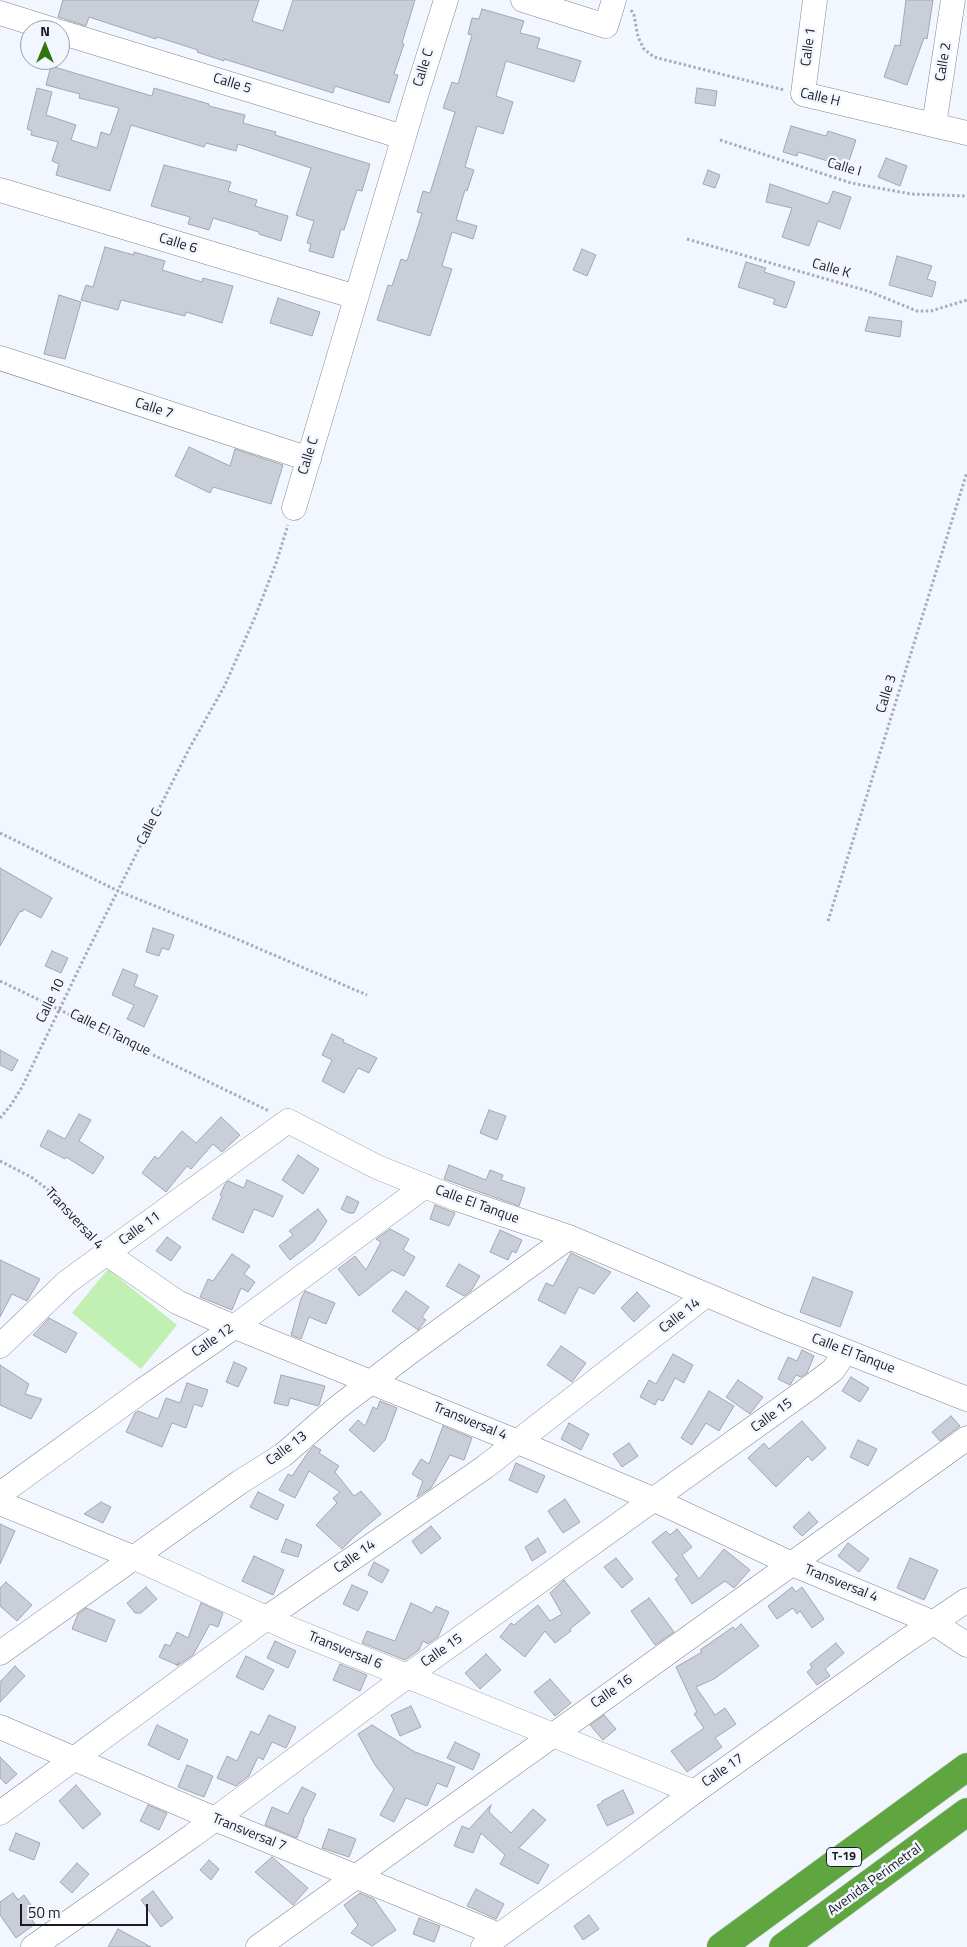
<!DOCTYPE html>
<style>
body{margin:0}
#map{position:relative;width:967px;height:1947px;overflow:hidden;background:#f2f6ff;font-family:"Titillium Web",sans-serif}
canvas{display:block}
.north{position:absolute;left:20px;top:20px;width:50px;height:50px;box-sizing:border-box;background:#f2f6ff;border:1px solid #9c9fa6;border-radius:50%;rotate:0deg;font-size:14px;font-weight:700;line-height:20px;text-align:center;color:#1b1c20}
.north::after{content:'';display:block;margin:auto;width:18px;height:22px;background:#33730e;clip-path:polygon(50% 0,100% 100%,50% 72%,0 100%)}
.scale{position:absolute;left:20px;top:1904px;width:128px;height:22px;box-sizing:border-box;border:2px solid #1b1c20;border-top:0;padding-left:6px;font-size:15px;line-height:18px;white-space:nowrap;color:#1b1c20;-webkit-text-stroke:4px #f2f6ff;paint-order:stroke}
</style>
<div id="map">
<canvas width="967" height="1947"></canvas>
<div class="north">N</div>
<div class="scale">50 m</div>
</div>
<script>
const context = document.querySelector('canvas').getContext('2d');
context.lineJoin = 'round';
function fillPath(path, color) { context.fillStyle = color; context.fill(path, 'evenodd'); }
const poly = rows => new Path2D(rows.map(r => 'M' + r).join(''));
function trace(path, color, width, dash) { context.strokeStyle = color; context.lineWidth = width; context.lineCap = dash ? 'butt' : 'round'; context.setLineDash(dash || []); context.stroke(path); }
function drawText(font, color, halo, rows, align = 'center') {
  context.font = font + ' "Titillium Web",sans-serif'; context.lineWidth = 5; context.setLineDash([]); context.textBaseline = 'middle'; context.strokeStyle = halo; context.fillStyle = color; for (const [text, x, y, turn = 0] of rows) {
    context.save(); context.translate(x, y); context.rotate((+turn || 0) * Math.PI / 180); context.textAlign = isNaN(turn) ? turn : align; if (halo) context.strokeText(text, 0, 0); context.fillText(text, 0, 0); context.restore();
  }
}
const green = poly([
 [108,1269,177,1325,141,1369,72,1313]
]);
const building = poly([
 [63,0,259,0,252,21,283,31,293,0,415,0,402,43,404,44,394,74,398,75,389,103,335,86,333,93,224,59,224,61,197,52,198,50,157,37,156,39,89,17,86,26,61,18,58,17,63,0],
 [906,0,933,0,927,39,924,38,907,85,884,77,895,45,900,46,906,0],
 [482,9,524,21,520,33,540,38,537,48,581,61,574,82,506,61,496,96,513,102,503,134,477,126,465,167,474,170,467,191,465,190,456,220,477,226,473,239,452,232,442,266,452,269,430,336,377,320,388,285,392,286,401,259,407,261,422,213,417,212,423,191,430,193,455,112,443,108,452,82,458,84,472,35,468,34,472,18,479,19,482,9],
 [51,66,152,96,154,88,209,104,209,106,245,115,243,123,276,132,275,135,370,164,362,191,357,190,344,230,341,229,333,258,309,251,311,244,307,243,314,221,296,215,311,168,238,144,236,151,206,143,204,147,131,125,110,191,56,175,59,164,52,161,58,142,31,135,32,131,27,129,37,88,52,92,46,115,76,125,71,140,97,148,101,132,110,135,119,108,79,98,80,94,46,85,51,66],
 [697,88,717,91,715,106,695,103,697,88],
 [791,126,826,136,828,131,856,140,847,167,798,152,797,156,783,152,791,126],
 [886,158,907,166,900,186,878,177,886,158],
 [164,165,231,182,228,191,257,200,255,206,288,216,281,241,259,234,259,232,213,218,209,230,188,224,190,217,151,206,164,165],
 [708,170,720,175,715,188,703,184,708,170],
 [770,184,828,204,833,191,851,197,840,229,818,221,809,246,782,237,792,208,766,202,770,184],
 [105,247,134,255,134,252,165,261,162,270,202,282,203,278,233,286,222,323,186,312,185,316,121,300,118,310,81,300,86,285,93,287,105,247],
 [582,249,596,255,587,276,573,270,582,249],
 [897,256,932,266,927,279,936,282,932,297,889,285,897,256],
 [746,262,766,268,764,272,795,282,786,308,773,304,775,299,738,287,746,262],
 [59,295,81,302,65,359,44,354,59,295],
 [278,298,320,312,312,336,270,323,278,298],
 [869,317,902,321,900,337,865,331,869,317],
 [189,447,230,466,235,449,283,465,271,504,213,487,210,493,175,476,189,447],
 [0,868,52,898,41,918,24,909,22,912,20,911,0,946,0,868],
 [153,928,174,935,169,950,162,948,159,956,146,952,153,928],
 [52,951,68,958,61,973,45,966,52,951],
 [123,969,138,975,134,986,158,996,144,1027,127,1019,134,1005,112,995,123,969],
 [332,1034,344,1040,343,1042,377,1058,369,1073,358,1068,344,1093,322,1081,332,1060,322,1055,332,1034],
 [0,1050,18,1060,12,1071,0,1065,0,1050],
 [489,1110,506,1116,497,1140,480,1133,489,1110],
 [79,1114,91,1120,79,1141,104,1157,93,1174,66,1157,65,1159,40,1146,48,1130,65,1139,79,1114],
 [221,1117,240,1135,222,1152,213,1144,191,1169,187,1166,166,1192,142,1173,155,1156,158,1159,182,1131,196,1143,221,1117],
 [298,1155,319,1169,303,1194,282,1180,298,1155],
 [449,1165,486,1180,490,1170,503,1175,501,1180,525,1188,519,1206,444,1179,449,1165],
 [247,1180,283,1196,273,1217,254,1209,243,1233,212,1219,222,1196,220,1195,225,1184,228,1181,244,1188,247,1180],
 [347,1196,359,1202,354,1213,349,1213,341,1209,347,1196],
 [435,1205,455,1213,449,1226,430,1219,435,1205],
 [318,1209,327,1221,314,1241,290,1260,279,1246,293,1235,289,1231,318,1209],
 [390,1229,409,1239,403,1250,415,1257,404,1276,392,1270,359,1296,338,1269,355,1256,366,1270,381,1242,376,1239,390,1229],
 [500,1230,522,1240,516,1253,512,1251,508,1260,490,1252,500,1230],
 [167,1237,181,1247,171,1261,156,1251,167,1237],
 [571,1253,611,1272,594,1294,579,1287,565,1314,538,1300,546,1283,553,1286,571,1253],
 [232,1254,250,1266,244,1274,255,1282,248,1292,241,1288,232,1310,200,1297,208,1279,213,1281,232,1254],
 [0,1260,40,1279,27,1301,12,1294,0,1317,0,1260],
 [459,1264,480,1276,471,1291,464,1296,446,1286,459,1264],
 [813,1277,853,1292,840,1327,800,1312,813,1277],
 [305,1291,335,1303,326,1324,309,1317,301,1339,291,1335,301,1299,305,1291],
 [406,1291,429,1307,422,1317,426,1320,418,1330,392,1311,406,1291],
 [637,1292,650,1306,634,1322,621,1308,637,1292],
 [49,1318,77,1333,66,1353,33,1335,49,1318],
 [561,1346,586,1363,572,1382,547,1365,561,1346],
 [802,1350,814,1356,807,1373,801,1377,796,1375,790,1385,778,1379,788,1357,797,1361,802,1350],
 [673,1354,693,1365,684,1383,675,1378,663,1401,658,1399,655,1405,640,1397,649,1380,656,1384,673,1354],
 [234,1362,247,1368,238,1387,226,1382,234,1362],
 [0,1365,29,1384,25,1394,42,1399,31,1419,0,1405,0,1365],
 [281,1375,325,1386,319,1405,318,1406,290,1398,288,1406,274,1403,281,1375],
 [851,1377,869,1388,860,1402,842,1391,851,1377],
 [738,1380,763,1397,750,1414,726,1397,738,1380],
 [187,1383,208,1390,202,1407,194,1404,186,1428,172,1423,162,1447,126,1432,135,1413,138,1411,158,1419,166,1398,180,1403,187,1383],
 [709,1391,734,1406,719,1431,706,1423,692,1445,681,1438,709,1391],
 [380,1401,397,1408,385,1440,374,1452,349,1430,358,1420,365,1426,373,1407,377,1409,380,1401],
 [951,1416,960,1426,940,1441,932,1432,951,1416],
 [802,1421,826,1448,812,1461,808,1456,776,1487,748,1458,764,1443,769,1449,802,1421],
 [569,1423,589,1434,581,1450,561,1439,569,1423],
 [443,1426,472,1438,464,1460,450,1455,431,1488,417,1497,423,1481,412,1474,421,1459,429,1464,443,1426],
 [858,1440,877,1449,868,1466,850,1457,858,1440],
 [629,1443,638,1456,622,1467,613,1454,629,1443],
 [314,1446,321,1450,319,1453,339,1466,335,1472,354,1496,361,1491,381,1514,356,1535,342,1549,316,1525,337,1503,333,1498,340,1492,309,1471,295,1498,279,1490,288,1474,292,1476,309,1451,314,1446],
 [516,1463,545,1476,537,1493,509,1480,516,1463],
 [258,1492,284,1505,277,1520,250,1507,258,1492],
 [565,1499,580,1522,563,1533,548,1511,565,1499],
 [101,1502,111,1507,103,1523,84,1514,101,1502],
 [809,1512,818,1522,802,1536,793,1527,809,1512],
 [0,1524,15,1531,0,1564,0,1524],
 [431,1526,441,1538,421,1554,412,1541,431,1526],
 [677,1529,692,1547,682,1555,699,1579,724,1549,750,1570,734,1588,725,1581,692,1604,675,1579,679,1576,652,1542,666,1531,670,1535,677,1529],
 [538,1538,546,1552,532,1561,525,1547,538,1538],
 [286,1539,302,1545,298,1557,281,1552,286,1539],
 [848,1543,869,1559,859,1572,838,1556,848,1543],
 [254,1556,284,1570,273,1595,242,1581,254,1556],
 [616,1558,633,1579,622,1588,604,1567,616,1558],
 [910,1558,938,1570,924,1600,897,1588,910,1558],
 [374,1562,389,1570,382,1583,368,1575,374,1562],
 [564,1580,590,1613,570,1629,571,1631,555,1643,545,1631,525,1657,500,1637,511,1623,514,1625,538,1605,550,1621,562,1614,550,1593,564,1580],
 [6,1582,32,1605,17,1621,0,1606,0,1588,6,1582],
 [352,1585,368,1592,358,1611,343,1604,352,1585],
 [146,1587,157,1599,141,1613,135,1613,127,1603,146,1587],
 [792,1587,796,1592,802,1587,824,1619,812,1628,800,1611,797,1614,793,1608,777,1619,768,1606,792,1587],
 [649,1598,674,1632,655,1645,631,1611,649,1598],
 [201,1603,223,1613,218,1627,210,1624,193,1655,177,1666,179,1662,177,1665,159,1657,165,1644,170,1646,177,1632,188,1638,201,1603],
 [411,1603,432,1613,436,1606,449,1612,438,1637,428,1644,423,1641,419,1650,405,1660,362,1643,367,1631,395,1641,411,1603],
 [86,1608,115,1620,106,1642,72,1629,78,1614,86,1608],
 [741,1624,759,1646,714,1679,696,1687,715,1715,725,1708,736,1724,715,1738,722,1747,687,1772,671,1751,704,1728,694,1714,697,1712,676,1667,702,1652,700,1650,733,1627,735,1630,741,1624],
 [275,1641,296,1651,288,1668,267,1658,275,1641],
 [836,1643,844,1653,825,1669,830,1676,817,1685,807,1672,812,1668,810,1664,836,1643],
 [486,1654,501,1670,480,1689,465,1673,486,1654],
 [246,1656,274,1670,263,1690,236,1677,246,1656],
 [340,1664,367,1675,360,1691,333,1680,340,1664],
 [15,1666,25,1676,0,1702,0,1682,15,1666],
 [550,1679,571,1703,555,1716,534,1692,550,1679],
 [411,1706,421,1727,400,1736,391,1715,411,1706],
 [269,1715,296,1727,286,1748,272,1742,263,1760,258,1757,249,1776,236,1786,217,1778,227,1756,237,1761,251,1731,259,1735,269,1715],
 [604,1715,616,1729,603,1740,590,1725,604,1715],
 [157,1725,188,1740,179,1760,148,1745,157,1725],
 [372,1725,415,1752,455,1767,447,1787,437,1783,427,1806,406,1798,394,1822,380,1815,394,1789,375,1765,358,1734,372,1725],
 [455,1742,480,1754,473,1770,447,1758,455,1742],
 [0,1757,17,1774,6,1784,0,1778,0,1757],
 [187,1765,213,1776,204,1797,178,1787,187,1765],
 [76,1785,101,1814,83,1829,59,1801,76,1785],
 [302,1787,316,1794,303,1820,304,1820,297,1838,265,1825,272,1807,288,1814,302,1787],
 [623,1790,634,1813,607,1826,597,1805,602,1803,602,1801,623,1790],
 [148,1805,167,1813,159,1830,140,1821,148,1805],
 [491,1805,489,1812,511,1833,533,1809,546,1820,519,1848,549,1865,538,1884,500,1864,505,1855,481,1833,473,1853,454,1846,462,1826,469,1829,491,1805],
 [329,1829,356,1839,349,1857,322,1848,329,1829],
 [16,1833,40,1843,34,1860,9,1850,16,1833],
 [272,1857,308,1888,293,1905,255,1872,272,1857],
 [209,1860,219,1869,211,1880,200,1870,209,1860],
 [77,1863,89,1874,72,1893,60,1882,77,1863],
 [476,1889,504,1904,496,1919,467,1906,476,1889],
 [153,1891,173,1918,161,1927,141,1900,153,1891],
 [13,1893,18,1900,24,1895,33,1908,27,1913,35,1924,16,1938,0,1915,0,1902,13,1893],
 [360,1893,374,1899,396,1930,372,1946,351,1933,358,1925,344,1905,360,1893],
 [589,1915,599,1929,583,1940,574,1926,589,1915],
 [419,1918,440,1926,434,1942,413,1934,419,1918],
 [118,1929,151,1947,108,1947,118,1929]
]);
const path = poly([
 [631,10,634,15,638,37,644,49,654,57,784,90],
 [720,140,851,183,911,194,967,196],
 [687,239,868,291,917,311,931,311,967,300],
 [0,833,118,891,232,937,367,995],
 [828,921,967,472],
 [0,981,269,1111],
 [0,1118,11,1105,22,1087,89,948,189,749,225,685,255,617,276,563,288,525],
 [0,1161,31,1177,51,1192,93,1241]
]);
const minor = poly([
 [523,0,606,26,614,0],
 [815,0,803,94,967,133],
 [0,13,54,30],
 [60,32,403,137],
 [934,125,953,0],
 [0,190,356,297],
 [0,358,309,459],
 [294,508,415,99,446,0],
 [106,1253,177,1302,213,1318,518,1442,655,1500,792,1564,934,1623,967,1645],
 [0,1346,67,1282,288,1121,377,1167,457,1199,569,1237,766,1320,967,1399],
 [0,1494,143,1390,234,1327,425,1186],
 [0,1503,135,1558,288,1628,694,1792],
 [0,1653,240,1482,283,1455,337,1408,410,1352,569,1237],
 [0,1727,215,1819,499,1935],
 [0,1813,265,1619,485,1467,706,1295],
 [33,1947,192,1836,407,1676,812,1386,833,1370,846,1351],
 [258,1947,967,1438],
 [483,1947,610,1855,694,1792,897,1647,967,1600]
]);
const highway = poly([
 [721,1947,967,1767],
 [783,1947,967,1812]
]);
const shields = [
 [844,1857,35]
];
const shieldNames = [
 ["T-19",844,1857]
];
const streetNames = [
 ["Calle 1",809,47,-82],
 ["Calle 2",944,62,-81],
 ["Calle C",424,68,-73],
 ["Calle 5",232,84,17],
 ["Calle H",820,98,13],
 ["Calle I",844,168,16],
 ["Calle 6",178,244,17],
 ["Calle K",831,269,16],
 ["Calle 7",154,409,18],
 ["Calle C",309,456,-73],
 ["Calle 3",887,694,-73],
 ["Calle C",150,827,-63],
 ["Calle 10",51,1001,-64],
 ["Calle El Tanque",110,1033,26],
 ["Calle El Tanque",477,1205,20],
 ["Transversal 4",74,1219,47],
 ["Calle 11",140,1229,-36],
 ["Calle 14",680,1316,-38],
 ["Calle 12",213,1341,-35],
 ["Calle El Tanque",853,1354,21],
 ["Calle 15",772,1416,-36],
 ["Transversal 4",470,1422,22],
 ["Calle 13",287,1449,-37],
 ["Calle 14",355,1557,-35],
 ["Transversal 4",841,1584,22],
 ["Transversal 6",345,1651,22],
 ["Calle 15",442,1651,-35],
 ["Calle 16",612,1692,-35],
 ["Calle 17",723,1771,-35],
 ["Transversal 7",249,1833,22],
 ["Avenida Perimetral",875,1880,-36]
];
fillPath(green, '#c2efb2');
fillPath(building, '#caced9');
trace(building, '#a3a7b2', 1);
trace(minor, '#828690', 25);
trace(highway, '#d1d2d2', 29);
trace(path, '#a9acb3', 3, [2.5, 2.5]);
trace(minor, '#fff', 24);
trace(highway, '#5fa641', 28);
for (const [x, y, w] of shields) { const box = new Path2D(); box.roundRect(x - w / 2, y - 9.5, w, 19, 4); context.fillStyle = '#f2f6ff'; context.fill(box); trace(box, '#1b1c20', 1); }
drawText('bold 12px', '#1b1c20', null, shieldNames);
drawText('14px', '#1b1c20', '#f2f6ff', streetNames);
</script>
